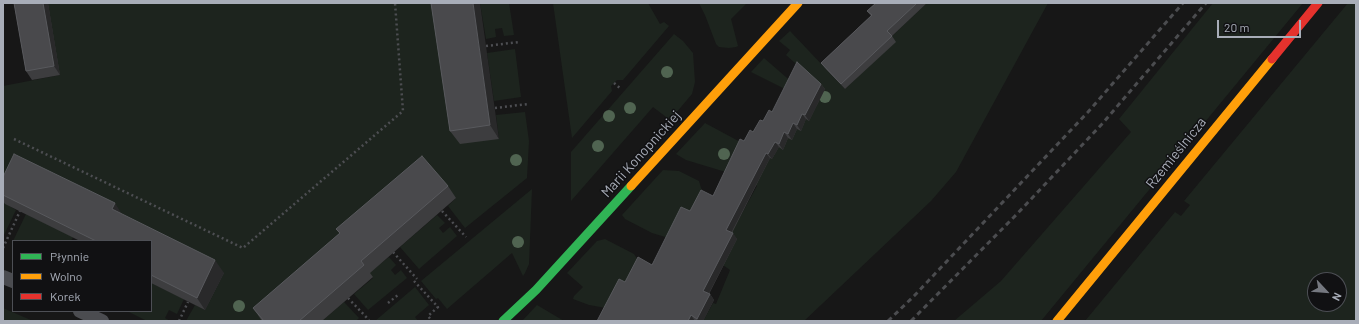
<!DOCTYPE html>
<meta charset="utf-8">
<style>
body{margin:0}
#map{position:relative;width:1359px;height:324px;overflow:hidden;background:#171717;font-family:Barlow,sans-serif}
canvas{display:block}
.frame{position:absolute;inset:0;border:4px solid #a8adb8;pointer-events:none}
.legend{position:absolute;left:12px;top:240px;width:140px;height:72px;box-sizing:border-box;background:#111113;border:1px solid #4d4f55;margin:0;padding:5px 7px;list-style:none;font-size:12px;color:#a8adb8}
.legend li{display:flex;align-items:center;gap:8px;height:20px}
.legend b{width:20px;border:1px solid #4d4f55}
.north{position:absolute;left:1307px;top:272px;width:40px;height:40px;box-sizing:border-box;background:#111113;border:1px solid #4d4f55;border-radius:50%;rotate:116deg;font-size:11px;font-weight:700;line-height:16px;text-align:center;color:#a8adb8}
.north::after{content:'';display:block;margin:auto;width:14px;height:18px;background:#757880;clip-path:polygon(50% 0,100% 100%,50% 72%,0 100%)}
.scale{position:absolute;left:1217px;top:20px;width:84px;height:18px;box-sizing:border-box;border:2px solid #a8adb8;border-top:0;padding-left:5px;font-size:12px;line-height:14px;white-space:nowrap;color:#a8adb8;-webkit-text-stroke:3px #111113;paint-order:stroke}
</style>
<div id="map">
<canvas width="1359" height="324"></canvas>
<div class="frame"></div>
<ul class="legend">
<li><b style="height:5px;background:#30b455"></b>Płynnie</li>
<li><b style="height:5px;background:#ff9f0a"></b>Wolno</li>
<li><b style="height:5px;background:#e5322d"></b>Korek</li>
</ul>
<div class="north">N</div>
<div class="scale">20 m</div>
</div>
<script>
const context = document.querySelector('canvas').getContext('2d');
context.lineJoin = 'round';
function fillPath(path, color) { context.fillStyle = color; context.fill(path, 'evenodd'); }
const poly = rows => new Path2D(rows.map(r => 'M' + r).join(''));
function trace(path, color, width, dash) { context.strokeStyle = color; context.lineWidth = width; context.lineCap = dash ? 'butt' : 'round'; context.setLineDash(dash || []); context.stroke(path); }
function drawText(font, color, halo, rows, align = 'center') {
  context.font = font + ' Barlow,sans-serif'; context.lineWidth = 3; context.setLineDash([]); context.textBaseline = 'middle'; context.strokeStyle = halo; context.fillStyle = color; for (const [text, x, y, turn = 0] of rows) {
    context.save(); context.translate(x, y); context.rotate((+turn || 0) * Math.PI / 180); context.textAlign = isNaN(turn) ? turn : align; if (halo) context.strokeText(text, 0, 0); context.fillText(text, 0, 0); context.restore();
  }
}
const green = poly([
 [48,3,439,3,499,139,496,115,525,112,529,141,527,178,465,228,448,206,456,198,262,321,186,321,195,305,205,310,224,273,120,222,5,203,16,210,3,237,3,86,60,75],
 [480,3,509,3,514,35,504,36,502,28,495,29,496,37,486,39],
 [553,3,648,3,660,24,664,22,669,26,623,80,617,80,611,86,612,91,572,138],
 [699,3,747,3,731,19,738,46,736,47,729,48,719,47,716,44,705,15],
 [927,3,1048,3,956,172,931,201,804,321,703,321,713,303,716,304,730,270,723,265,730,235,757,186,729,173,686,160,676,154,705,123,772,159,779,147,797,129,801,130,806,119,809,120,817,105,751,72,764,58,794,84,805,72,786,55,790,50,779,41,790,31,845,89,895,42,891,37],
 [1213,3,1303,3,1041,321,954,321,1001,281,1131,132,1119,119],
 [1348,3,1356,3,1356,321,1085,321,1175,212,1181,216,1190,205,1184,201],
 [1315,280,1339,280,1339,304,1315,304],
 [674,34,683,41,693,53,695,82,692,94,670,120,653,107,571,201,571,152],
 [515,49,521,97,494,101,487,53],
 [663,170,679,171,699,181,704,198,672,239,652,233,625,219,622,215],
 [532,189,529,264,525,273,523,276,512,253,447,309,438,298,436,299,421,281],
 [26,214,73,237,71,241,13,241],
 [437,215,445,223,439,228,443,233,450,227,457,236,419,269,400,247],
 [605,239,634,254,641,265,606,308,589,305,573,299,574,296,583,287,567,273,597,241],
 [389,257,396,265,391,270,395,275,401,270,407,278,368,310,354,294,373,278,369,273],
 [151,283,184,299,177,314,169,310,165,318,170,321,147,321,127,311,151,311],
 [415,287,429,305,415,317,418,321,375,321],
 [344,302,359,318,356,321,322,321],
 [537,305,564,321,522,321],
 [3,308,33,321,3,321]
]);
const path = poly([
 [486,46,519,42],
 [614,83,621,89],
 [495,108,528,104],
 [14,139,243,248,403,111,395,3],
 [442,211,466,237],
 [3,248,20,211],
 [393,252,417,279],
 [414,281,438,307,428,316,432,321],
 [348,298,369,320],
 [388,303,398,295],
 [179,321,188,302]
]);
const lane = poly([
 [3,277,13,281],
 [80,311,102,321]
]);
const fast = poly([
 [503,321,536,290,631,186]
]);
const slow = poly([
 [631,186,798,3],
 [1057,321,1272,59]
]);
const jam = poly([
 [1272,59,1318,3]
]);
const rail = poly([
 [888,321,914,296,1088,112,1183,3],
 [911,321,1016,215,1102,124,1206,3]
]);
const trees = [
 [667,72],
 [825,97],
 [630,108],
 [609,116],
 [598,146],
 [724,154],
 [516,160],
 [518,242],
 [239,306]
];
const wall = poly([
 [14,3,48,3,60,75,32,80,26,71],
 [431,3,499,139,460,144,450,131],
 [876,3,927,3,892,36,896,42,845,89,825,68,821,63,871,16,867,11],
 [821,84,825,89,809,121,806,119,801,131,797,129,792,140,788,138,783,150,779,147,772,159,770,158,732,233,737,239,709,294,710,294,714,300,703,321,597,321,625,282,652,265,690,211,713,196,744,141,772,112],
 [3,177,123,215,224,273,205,310,151,283,151,241,80,241,5,204,3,201],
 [448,186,456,198,370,273,373,277,322,321,262,321,253,308,340,234,336,229]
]);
const shadedWall = poly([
 [43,3,48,3,60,75,54,66],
 [473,3,480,3,499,139,490,125],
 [821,84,825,89,809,121,805,115],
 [802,114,806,119,801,131,797,125],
 [793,123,797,129,792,140,788,134],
 [784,132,788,138,783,150,779,144],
 [775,142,779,147,772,159,768,154],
 [766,153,770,158,730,235,726,230],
 [115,203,123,216,112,209],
 [733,233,737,239,707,297,703,291],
 [215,260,224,273,205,310,197,298],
 [710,294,714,300,703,321,699,321,697,319],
 [691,315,695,321,688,321]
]);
const building = poly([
 [14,3,43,3,54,66,26,71,14,3],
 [431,3,473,3,490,125,450,131,431,3],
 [876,3,917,3,887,31,892,36,841,84,821,63,872,15,867,11,876,3],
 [797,62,821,84,805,115,802,114,797,125,793,123,788,134,784,132,779,144,775,142,768,154,766,153,726,230,733,233,703,291,710,294,697,319,691,315,688,321,597,321,619,279,625,282,638,257,652,265,681,207,690,211,701,190,713,196,740,139,744,141,750,130,753,132,760,120,763,121,769,110,772,112,797,62],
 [14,154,115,203,112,209,215,260,197,298,151,275,151,241,96,241,3,195,3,177,14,154],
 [422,156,448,186,361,261,364,265,299,321,264,321,253,308,340,233,336,229,422,156]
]);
const streetNames = [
 ["Rzemieślnicza",1176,153,-51],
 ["Marii Konopnickiej",641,154,-48]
];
fillPath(green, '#1d241e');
trace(path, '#4d4e52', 2.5, [2, 3]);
trace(lane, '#4b4c50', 14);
trace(fast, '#30b455', 9);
trace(slow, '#ff9f0a', 9);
trace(jam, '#e5322d', 9);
trace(rail, '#4b4c4f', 3, [5, 4]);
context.fillStyle = '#506451';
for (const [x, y] of trees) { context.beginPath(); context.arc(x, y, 6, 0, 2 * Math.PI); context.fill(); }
fillPath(wall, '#3d3d3f');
fillPath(shadedWall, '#29292a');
fillPath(building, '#49494c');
trace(building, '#58595d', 1);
drawText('14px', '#a8adb8', '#111113', streetNames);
</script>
